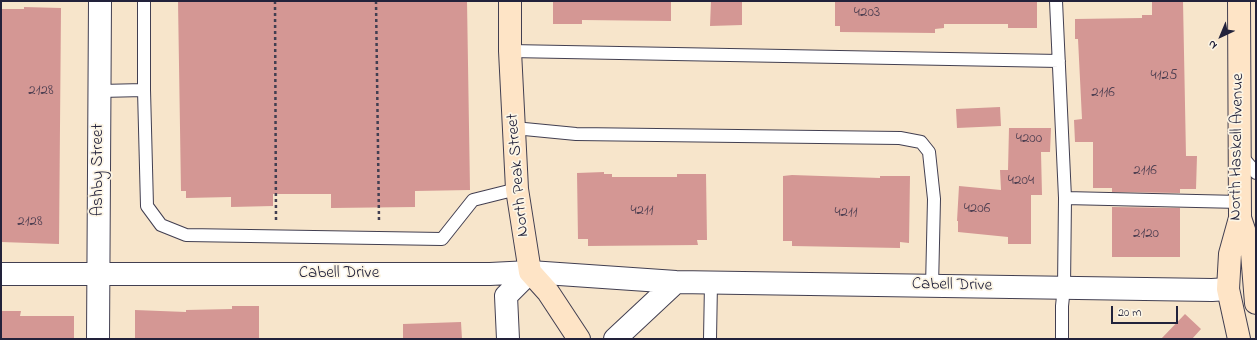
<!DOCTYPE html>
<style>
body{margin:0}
#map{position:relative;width:1257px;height:340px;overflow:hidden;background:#f7e5cb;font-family:"Indie Flower",sans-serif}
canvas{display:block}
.frame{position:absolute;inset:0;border:2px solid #22223b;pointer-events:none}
.north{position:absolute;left:1201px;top:16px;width:40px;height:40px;-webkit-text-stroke:3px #fcf5e5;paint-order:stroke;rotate:224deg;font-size:11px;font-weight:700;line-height:16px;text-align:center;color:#22223b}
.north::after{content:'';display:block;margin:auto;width:14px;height:18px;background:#22223b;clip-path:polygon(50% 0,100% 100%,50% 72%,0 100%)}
.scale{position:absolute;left:1111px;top:306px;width:67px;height:18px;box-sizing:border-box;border:2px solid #22223b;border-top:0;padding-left:5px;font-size:12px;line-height:14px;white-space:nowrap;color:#22223b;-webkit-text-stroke:3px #fcf5e5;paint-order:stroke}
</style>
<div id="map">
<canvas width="1257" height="340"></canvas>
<div class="frame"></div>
<div class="north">N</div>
<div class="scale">20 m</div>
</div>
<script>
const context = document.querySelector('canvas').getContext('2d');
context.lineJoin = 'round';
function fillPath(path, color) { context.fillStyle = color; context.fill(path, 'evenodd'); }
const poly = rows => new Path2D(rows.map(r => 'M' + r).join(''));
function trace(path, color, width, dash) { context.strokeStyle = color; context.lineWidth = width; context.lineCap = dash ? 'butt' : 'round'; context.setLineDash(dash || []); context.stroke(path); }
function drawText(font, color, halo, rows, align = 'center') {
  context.font = font + ' "Indie Flower",sans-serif'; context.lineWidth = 3.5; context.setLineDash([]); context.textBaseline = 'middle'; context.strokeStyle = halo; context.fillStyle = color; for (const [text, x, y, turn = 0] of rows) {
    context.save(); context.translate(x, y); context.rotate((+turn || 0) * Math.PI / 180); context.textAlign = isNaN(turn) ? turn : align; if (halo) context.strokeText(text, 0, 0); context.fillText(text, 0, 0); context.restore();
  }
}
const building = poly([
 [178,1,467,1,470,190,415,191,415,207,331,208,331,194,273,194,273,206,231,207,231,197,186,198,186,191,181,191],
 [553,1,671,1,671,21,582,20,582,24,553,24],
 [711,1,742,1,742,25,710,26],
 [835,1,1037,1,1037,28,1008,28,1008,24,944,24,944,28,935,29,935,33,840,32,840,26,835,26],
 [1152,1,1183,1,1186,156,1197,156,1196,189,1180,189,1180,193,1112,192,1112,188,1093,188,1093,142,1075,142,1074,120,1082,119,1078,39,1075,39,1075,19,1142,18,1142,15,1152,15],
 [24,7,61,8,59,244,1,242,1,9,24,9],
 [1000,107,1001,126,957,128,956,109],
 [1009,128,1051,128,1050,152,1041,152,1042,195,1031,195,1031,244,1008,244,1008,237,958,232,958,221,957,221,959,186,1001,190,1000,170,1008,170],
 [604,172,604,174,612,174,612,177,677,177,677,174,706,174,707,240,697,240,698,245,588,246,588,239,578,239,577,173],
 [792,175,880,178,880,176,910,176,909,243,900,242,900,248,792,246,792,241,783,241,783,176],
 [1112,207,1180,208,1180,257,1112,257],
 [232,306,259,306,259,339,135,339,135,310,186,312,186,310,232,309],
 [1,311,21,311,20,316,74,316,74,339,1,339],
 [1185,314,1201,329,1192,339,1161,339],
 [461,322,462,339,403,339,403,324]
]);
const path = poly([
 [275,1,276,220],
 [376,1,379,221]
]);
const service = poly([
 [1056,1,1065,198,1064,287,1062,306,1062,339],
 [510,51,1059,61],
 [144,90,147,206,161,225,186,235,442,239,473,200,517,189],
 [100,91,144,90,144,1],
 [514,128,576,134,900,138,921,142,929,152,934,199,932,287],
 [1240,154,1256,173],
 [1065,198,1240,202],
 [710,339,711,283]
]);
const minor = poly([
 [1,274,490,274,530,272,676,282,1212,290,1228,289],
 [98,339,100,1],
 [508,339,506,296,530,272],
 [615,339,676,282]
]);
const secondary = poly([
 [510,1,510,51,517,189,530,272,548,292,579,339],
 [1240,218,1252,253,1256,303],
 [1239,339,1228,289,1230,254,1240,218,1239,1]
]);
const numberNames = [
 ["4203",867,14],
 ["4125",1164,77],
 ["2128",41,92],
 ["2116",1103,94],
 ["4200",1029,140],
 ["2116",1145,172],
 ["4204",1021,182],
 ["4206",977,210],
 ["4211",642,212],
 ["4211",846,214],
 ["2128",30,223],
 ["2120",1146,235]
];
const streetNames = [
 ["North Haskell Avenue",1238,147,-89],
 ["Ashby Street",99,170,-90],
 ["North Peak Street",519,175,-95],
 ["Cabell Drive",339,274],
 ["Cabell Drive",952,286,1]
];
fillPath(building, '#d49794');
trace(service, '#423f51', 14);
trace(minor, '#423f51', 24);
trace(secondary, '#423f51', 24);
trace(path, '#423f51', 2.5, [3, 3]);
trace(service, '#fff', 12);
trace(minor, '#fff', 22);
trace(secondary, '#fee4c6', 22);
drawText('15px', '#4e3f51', null, numberNames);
drawText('17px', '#22223b', '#fcf5e5', streetNames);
</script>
